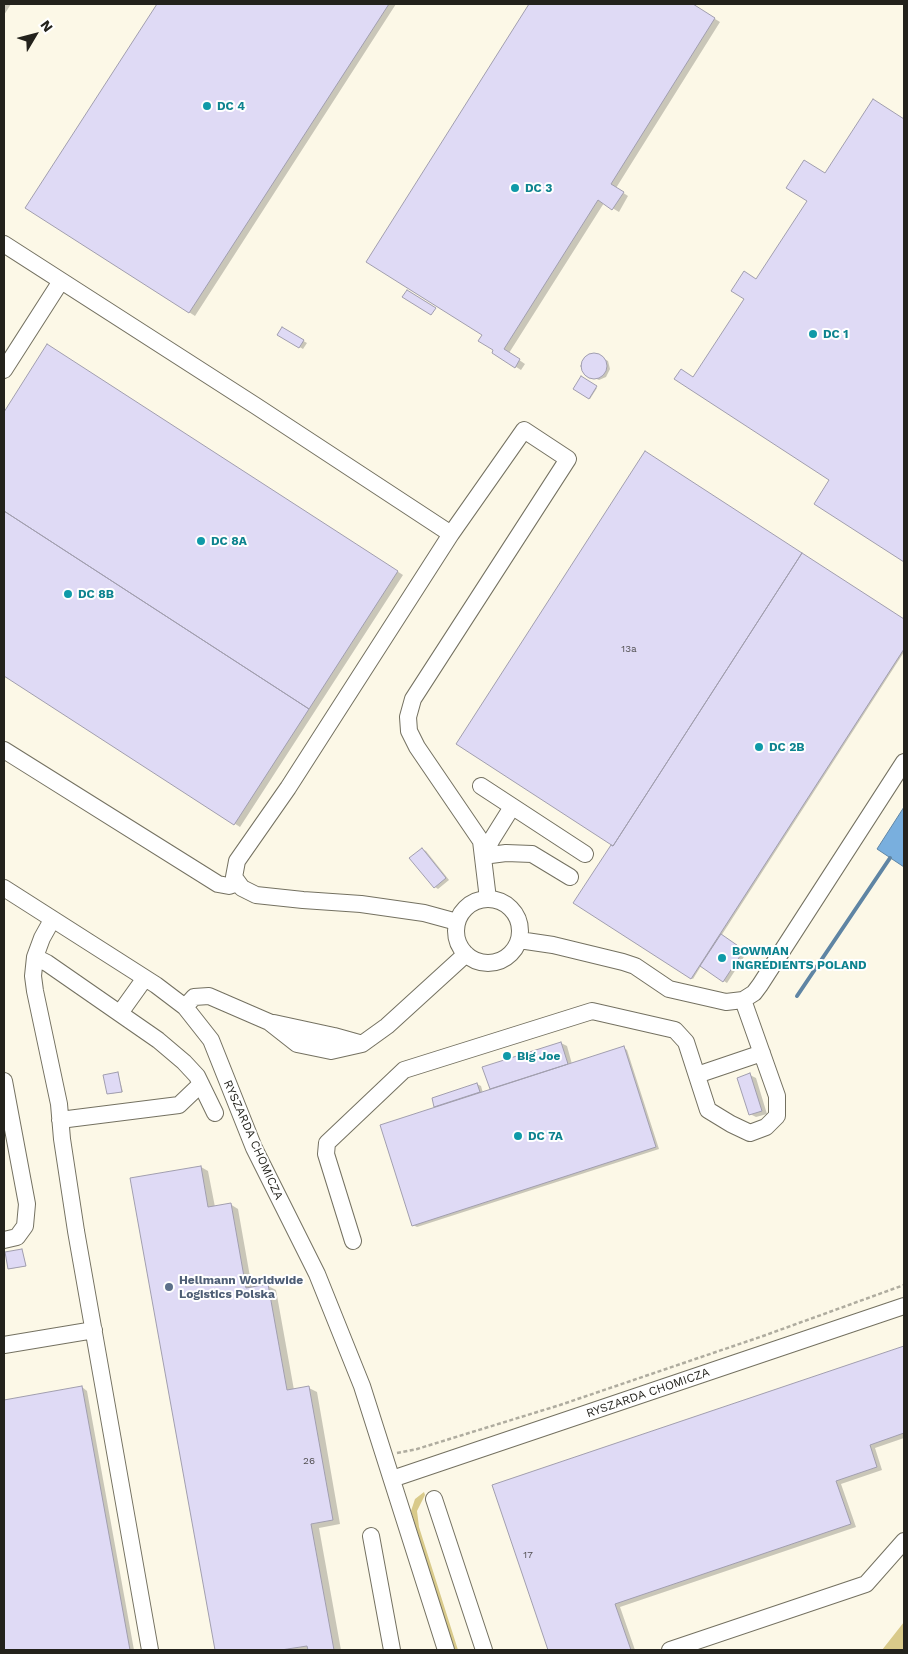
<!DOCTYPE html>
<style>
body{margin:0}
#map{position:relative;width:908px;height:1654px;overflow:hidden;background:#fcf8e7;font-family:"Work Sans",sans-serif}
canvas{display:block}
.frame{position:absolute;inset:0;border:5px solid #23221c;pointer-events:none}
.north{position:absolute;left:10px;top:10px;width:50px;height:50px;-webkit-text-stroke:4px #fff;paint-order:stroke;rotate:53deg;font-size:14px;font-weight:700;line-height:20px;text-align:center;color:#23221c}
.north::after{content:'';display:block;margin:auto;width:18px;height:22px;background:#23221c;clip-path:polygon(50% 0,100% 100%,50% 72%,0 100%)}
</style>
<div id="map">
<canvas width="908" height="1654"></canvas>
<div class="frame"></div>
<div class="north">N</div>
</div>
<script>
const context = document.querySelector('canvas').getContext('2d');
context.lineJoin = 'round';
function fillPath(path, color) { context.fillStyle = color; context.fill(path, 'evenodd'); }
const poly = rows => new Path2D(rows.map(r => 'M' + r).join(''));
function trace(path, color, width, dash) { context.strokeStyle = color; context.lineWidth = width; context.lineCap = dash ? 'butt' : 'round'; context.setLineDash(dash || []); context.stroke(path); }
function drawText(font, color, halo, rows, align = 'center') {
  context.font = font + ' "Work Sans",sans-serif'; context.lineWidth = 4; context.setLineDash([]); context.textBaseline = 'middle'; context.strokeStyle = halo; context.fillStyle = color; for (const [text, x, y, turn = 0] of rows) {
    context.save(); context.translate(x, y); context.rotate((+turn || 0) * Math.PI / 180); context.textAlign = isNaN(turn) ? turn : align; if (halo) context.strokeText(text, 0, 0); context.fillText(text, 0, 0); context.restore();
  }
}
const green = poly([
 [424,1492,425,1495,417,1511,419,1527,458,1650,453,1650,411,1511,415,1499],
 [904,1622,904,1650,882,1650]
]);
const water = poly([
 [904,807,904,867,877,849,904,807]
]);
const shadow = poly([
 [4,4,11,4,4,15],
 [158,4,396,4,195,316,27,208],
 [531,4,691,4,720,22,616,188,628,196,619,212,604,203,509,353,525,364,521,370,494,353,495,350,483,335,368,262],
 [879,104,904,120,904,560,816,503,831,479,694,378,826,175],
 [282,329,307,343,303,349,279,335],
 [48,346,403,575,240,827,4,675,4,414],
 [595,354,608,361,610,369,606,377,599,380,586,374,583,366,586,357],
 [581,378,597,388,590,399,575,388],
 [646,453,904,620,904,652,721,936,747,952,727,983,701,966,693,979,575,902,612,844],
 [422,849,426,851,449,880,438,889,435,887],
 [561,1043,567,1046,572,1064,623,1047,627,1050,659,1149,417,1227,413,1225,436,1108,433,1099,477,1084,481,1086,483,1093,493,1090,491,1088],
 [118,1073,123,1092,109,1094,108,1093],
 [750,1075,756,1078,767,1114,756,1117,750,1114],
 [201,1167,208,1171,215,1207,230,1204,238,1209,252,1288,268,1286,276,1290,294,1390,309,1388,317,1392,340,1524,319,1528,341,1650,216,1650,132,1179],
 [22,1250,26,1266,10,1269],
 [904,1348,904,1438,875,1448,882,1470,841,1484,856,1527,620,1607,635,1650,549,1650,494,1486],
 [82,1387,87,1391,134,1650,4,1650,4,1401]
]);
const stream = poly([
 [797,996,890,858]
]);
const building = poly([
 [157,4,389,4,189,313,25,208,157,4],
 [529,4,693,4,715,18,611,184,624,192,612,210,598,200,504,349,520,359,515,368,492,353,493,350,478,341,482,335,366,262,529,4],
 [873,99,904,119,904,562,814,504,829,480,674,379,681,369,693,377,744,299,731,291,744,271,756,279,807,201,786,188,804,160,825,173,873,99],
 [407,290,436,308,431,315,402,297,407,290],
 [282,327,304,340,299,348,277,335,282,327],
 [47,344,398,571,309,709,4,511,4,412,47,344],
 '581 366a13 13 0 1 1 26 0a13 13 0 1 1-26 0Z',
 [581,376,597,386,589,399,573,389,581,376],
 [645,451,802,553,613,846,456,744,645,451],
 [4,511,309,709,234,825,4,676,4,511],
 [802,553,904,619,904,649,691,979,573,903,611,845,613,846,802,553],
 [422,848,446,878,434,888,409,858,422,848],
 [721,934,744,950,723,982,700,966,721,934],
 [561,1042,568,1064,490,1089,482,1067,561,1042],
 [624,1046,656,1147,412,1226,380,1125,624,1046],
 [118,1072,122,1092,107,1094,103,1075,118,1072],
 [750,1073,762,1111,749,1115,737,1078,750,1073],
 [477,1083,480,1092,434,1107,432,1098,477,1083],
 [201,1166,208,1207,231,1203,246,1288,268,1284,287,1390,309,1386,333,1520,311,1524,334,1650,308,1650,307,1646,281,1650,215,1650,130,1178,201,1166],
 [22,1249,26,1266,8,1269,5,1252,22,1249],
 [904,1346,904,1433,870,1445,877,1467,836,1481,851,1524,615,1604,631,1650,548,1650,492,1485,904,1346],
 [82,1386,130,1650,4,1650,4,1400,82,1386]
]);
const path = poly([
 [397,1453,417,1449,560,1405,763,1336,904,1285]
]);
const minor = poly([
 [4,244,256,406,451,534],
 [4,370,61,281],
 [4,750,218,884,229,886,238,883],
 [481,786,585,854],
 [483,856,506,853,532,854,570,877],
 [483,856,492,839,512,807],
 [4,888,156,985,185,1007,211,1040,254,1148,317,1274,362,1386,446,1650],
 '456 931a32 32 0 1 1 64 0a32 32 0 1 1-64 0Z',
 [52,920,42,938,35,957,33,976,35,991,59,1104,62,1139,76,1231,150,1650],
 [457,922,424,913,361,904,303,900,256,895,242,888,234,877,237,861,288,788,451,534,524,430,568,459,413,699,408,717,409,731,417,747,481,841,488,899],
 [35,957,47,963,158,1040,184,1062,197,1076,215,1113],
 [743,1000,754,993,760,985,904,762],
 [185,1007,194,997,209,996,269,1022,297,1044,331,1051,362,1044,387,1026,466,954],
 [120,1013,145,978],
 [274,1023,334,1036,359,1043],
 [697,1075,762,1053],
 [4,1081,27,1204,25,1226,17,1237,4,1240],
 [60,1120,179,1105,201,1084],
 [353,1241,326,1154,327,1143,404,1070,592,1011,675,1030,686,1042,708,1110,731,1124,750,1133,766,1127,777,1116,777,1096,743,1000,726,1002,669,989,635,966,623,962,553,945,519,940],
 [4,1345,94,1330],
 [392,1479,904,1306],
 [434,1499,484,1650],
 [371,1536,392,1650],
 [670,1650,866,1584,904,1541]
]);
const markers = [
 [207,106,5,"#0f9aa8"],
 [515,188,5,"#0f9aa8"],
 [813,334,5,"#0f9aa8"],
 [201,541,5,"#0f9aa8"],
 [68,594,5,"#0f9aa8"],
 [759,747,5,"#0f9aa8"],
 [722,958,5,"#0f9aa8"],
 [507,1056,5,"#0f9aa8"],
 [518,1136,5,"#0f9aa8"],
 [169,1287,5,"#5c6f8a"]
];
const numberNames = [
 ["13a",629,649],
 ["26",309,1461],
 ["17",528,1555]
];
const cultureNames = [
 ["DC 4",217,106],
 ["DC 3",525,188],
 ["DC 1",823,334],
 ["DC 8A",211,541],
 ["DC 8B",78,594],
 ["DC 2B",769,747],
 ["BOWMAN",732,951],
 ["INGREDIENTS POLAND",732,965],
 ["Big Joe",517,1056],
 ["DC 7A",528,1136]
];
const streetNames = [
 ["RYSZARDA CHOMICZA",253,1140,66],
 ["RYSZARDA CHOMICZA",648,1393,-19]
];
const serviceNames = [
 ["Hellmann Worldwide",179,1280],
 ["Logistics Polska",179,1294]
];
fillPath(green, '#d9ca8a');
fillPath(water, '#79afde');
trace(water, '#5f85a4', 1);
fillPath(shadow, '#0003');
trace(stream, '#5f85a4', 4);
fillPath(building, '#dfdaf5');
trace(building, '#a19eae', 1);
trace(minor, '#747161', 18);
trace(path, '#afac9f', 2.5, [4, 2.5]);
trace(minor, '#fff', 16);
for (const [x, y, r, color] of markers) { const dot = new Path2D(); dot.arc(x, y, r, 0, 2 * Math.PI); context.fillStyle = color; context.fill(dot); trace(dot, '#fff', 2); }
drawText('10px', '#525052', null, numberNames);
drawText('bold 12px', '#0d838f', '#fff', cultureNames, 'left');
drawText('12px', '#23221c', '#fff', streetNames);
drawText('bold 12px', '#4e5e75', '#fff', serviceNames, 'left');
</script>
